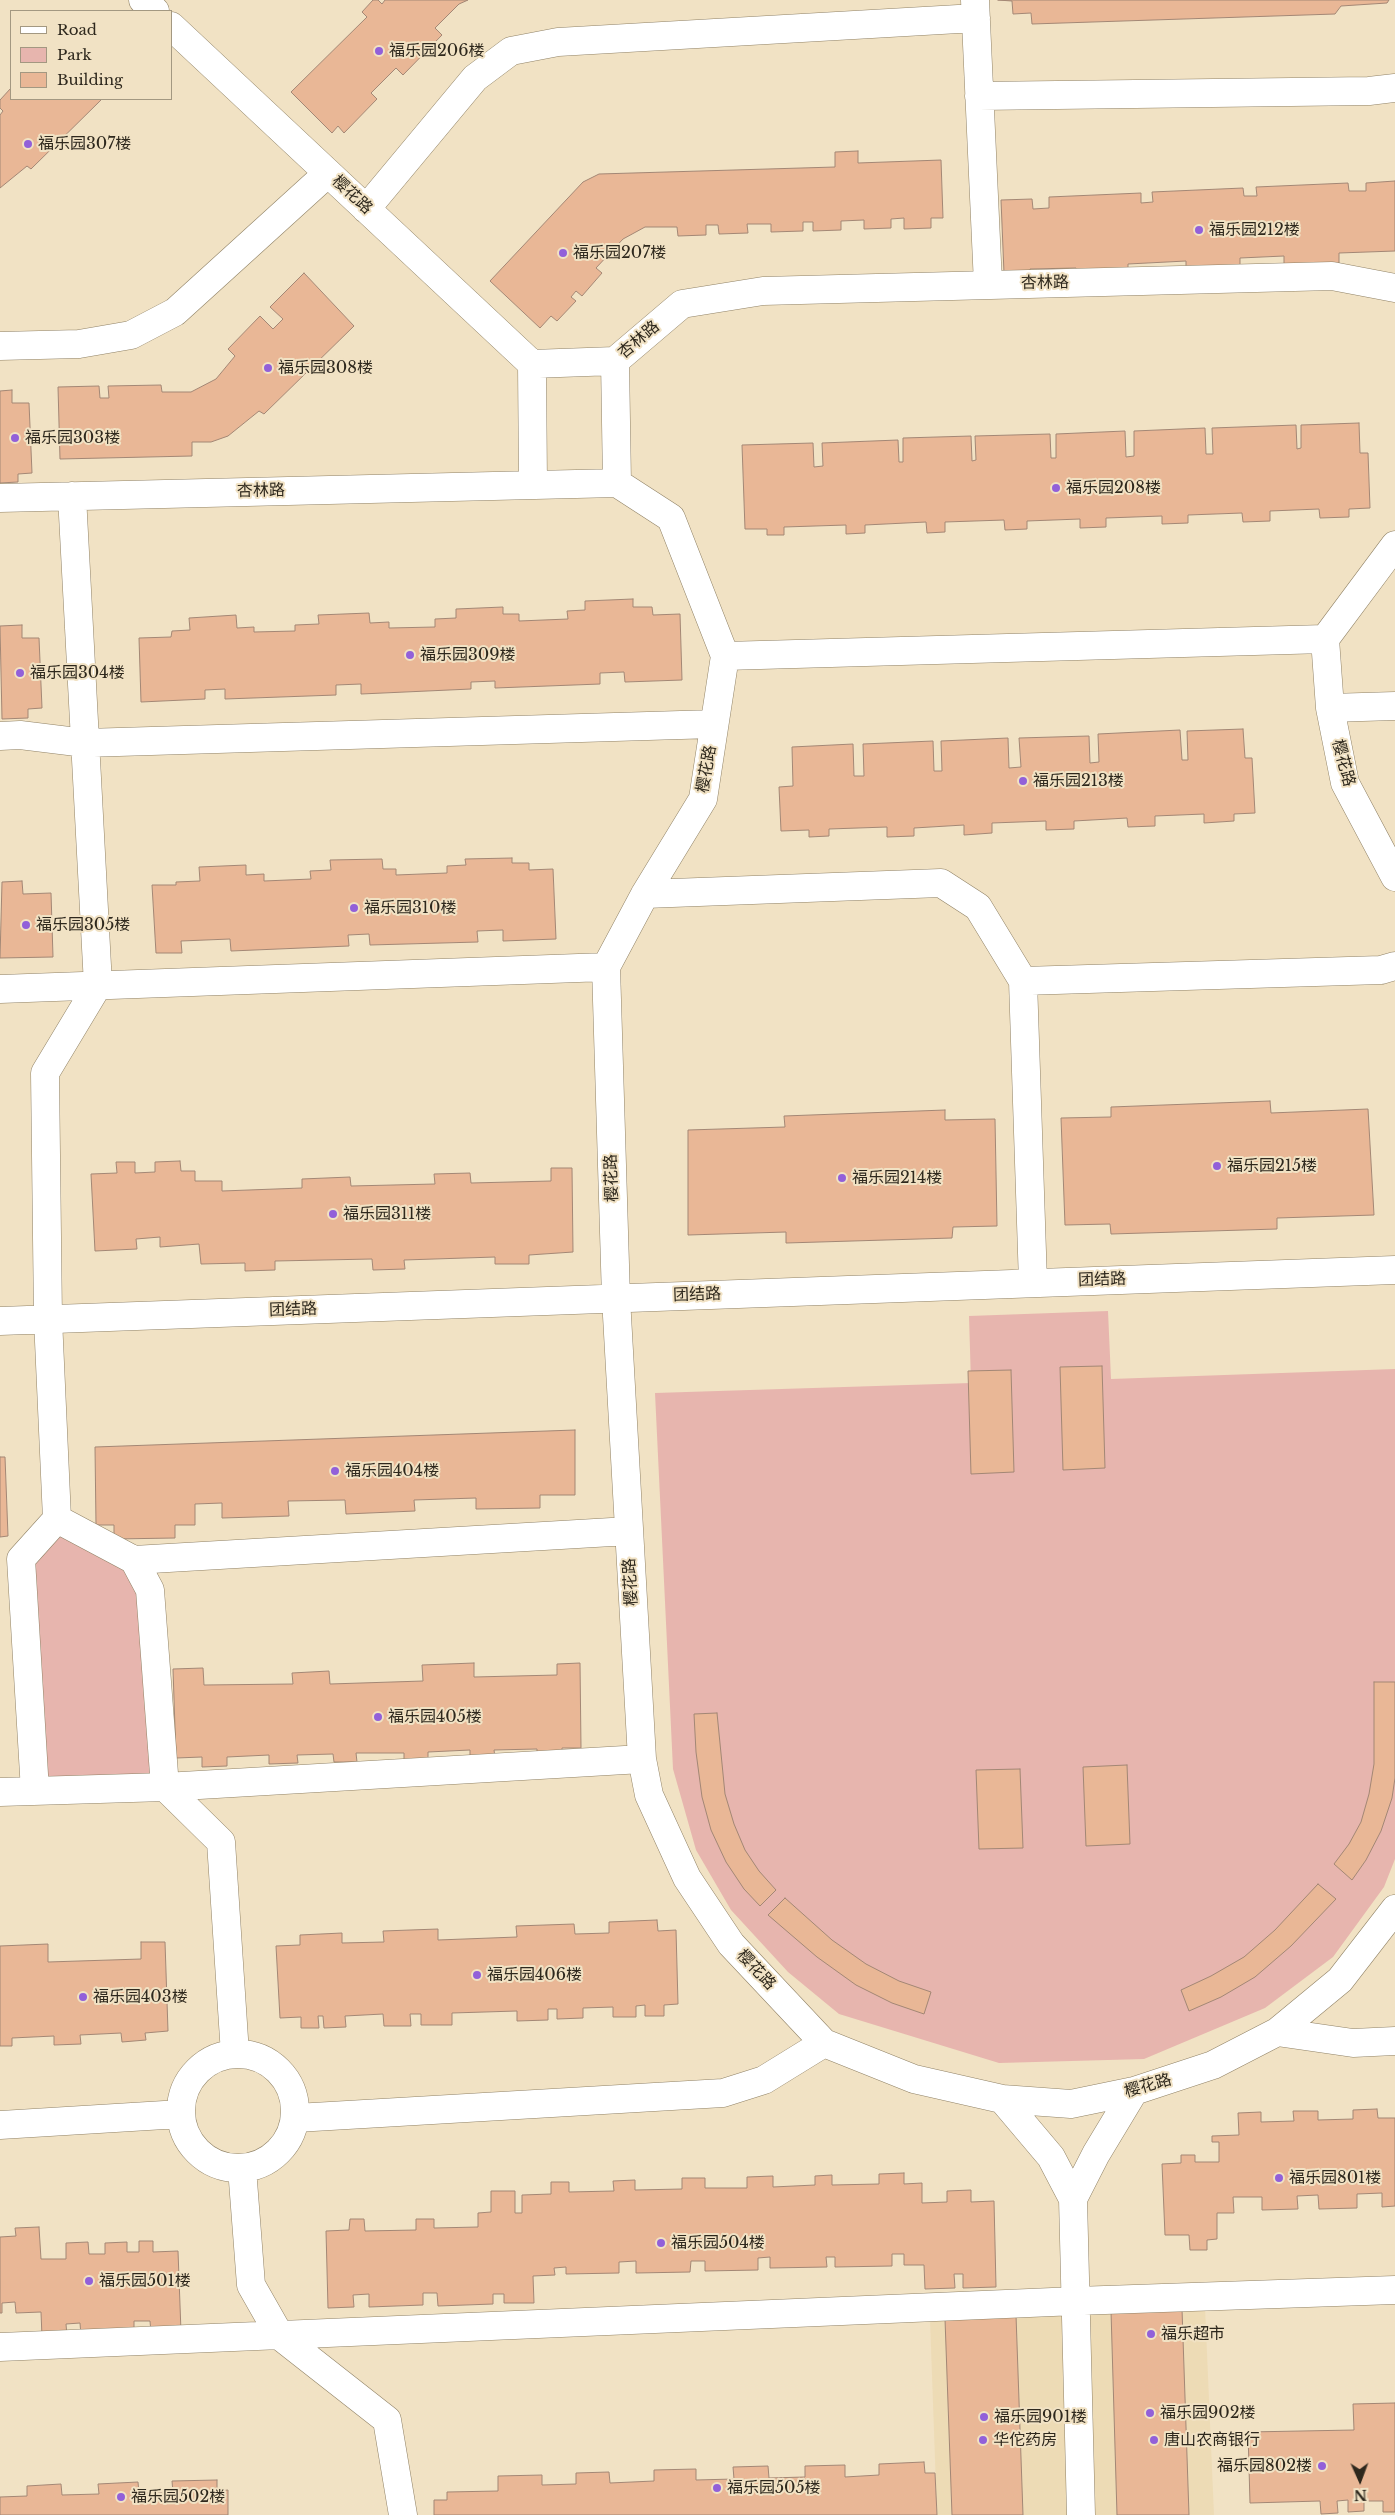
<!DOCTYPE html>
<meta charset="utf-8">
<style>
body{margin:0}
#map{position:relative;width:1395px;height:2515px;overflow:hidden;background:#f1e2c4;font-family:"Libre Baskerville",serif}
canvas{display:block}
.legend{position:absolute;left:10px;top:10px;width:162px;height:90px;box-sizing:border-box;background:#f1e2c4;border:1px solid #a39881;margin:0;padding:6px 9px;list-style:none;font-size:15px;color:#2e281d}
.legend li{display:flex;align-items:center;gap:10px;height:25px}
.legend b{width:25px;border:1px solid #a39881}
.north{position:absolute;left:1335px;top:2455px;width:50px;height:50px;-webkit-text-stroke:4px #f1e2c4;paint-order:stroke;rotate:178deg;font-size:14px;font-weight:700;line-height:20px;text-align:center;color:#2e281d}
.north::after{content:'';display:block;margin:auto;width:18px;height:22px;background:#2e281d;clip-path:polygon(50% 0,100% 100%,50% 72%,0 100%)}
</style>
<div id="map">
<canvas width="1395" height="2515"></canvas>
<ul class="legend">
<li><b style="height:6px;background:#fff"></b>Road</li>
<li><b style="height:14px;background:#e7b5ae"></b>Park</li>
<li><b style="height:14px;background:#e9b796"></b>Building</li>
</ul>
<div class="north">N</div>
</div>
<script>
const context = document.querySelector('canvas').getContext('2d');
context.lineJoin = 'round';
function fillPath(path, color) { context.fillStyle = color; context.fill(path, 'evenodd'); }
const poly = rows => new Path2D(rows.map(r => 'M' + r).join(''));
function trace(path, color, width, dash) { context.strokeStyle = color; context.lineWidth = width; context.lineCap = dash ? 'butt' : 'round'; context.setLineDash(dash || []); context.stroke(path); }
function drawText(font, color, halo, rows, align = 'center') {
  context.font = font + ' "Libre Baskerville","Noto Sans SC",serif'; context.lineWidth = 4; context.setLineDash([]); context.textBaseline = 'middle'; context.strokeStyle = halo; context.fillStyle = color; for (const [text, x, y, turn = 0] of rows) {
    context.save(); context.translate(x, y); context.rotate((+turn || 0) * Math.PI / 180); context.textAlign = isNaN(turn) ? turn : align; if (halo) context.strokeText(text, 0, 0); context.fillText(text, 0, 0); context.restore();
  }
}
const built = poly([
 [1205,2307,1214,2515,937,2515,930,2319]
]);
const green = poly([
 [1108,1311,1111,1379,1395,1369,1395,1859,1384,1887,1333,1957,1265,2008,1144,2059,999,2063,839,2014,788,1972,731,1910,696,1850,673,1769,655,1393,971,1383,969,1316],
 [58,1523,134,1563,163,1784,28,1789,24,1560]
]);
const building = poly([
 [373,0,378,0,382,4,385,0,468,0,459,4,435,28,442,35,403,75,396,68,371,93,377,99,344,133,338,126,332,133,291,92,367,17,362,12,373,0],
 [998,0,1389,0,1387,3,1341,6,1335,14,1032,24,1031,13,1013,14,1012,1,998,0],
 [11,88,11,99,102,99,31,169,27,166,0,188,0,115,3,111,0,108,0,100,11,88],
 [858,151,858,163,941,160,943,218,931,218,931,228,904,229,904,218,891,219,891,228,864,229,864,220,841,221,841,230,813,231,813,222,803,222,803,231,771,232,771,224,747,224,748,233,719,234,718,225,706,225,706,235,678,236,677,227,645,227,623,239,596,268,602,273,582,296,576,291,571,297,576,301,557,321,551,316,540,328,490,281,583,182,599,174,835,167,835,152,858,151],
 [1395,181,1395,251,1339,253,1339,264,1284,267,1284,256,1240,258,1240,270,1186,272,1186,261,1128,264,1128,274,1076,276,1076,268,1030,269,1031,279,1004,273,1001,200,1032,199,1033,209,1049,208,1049,197,1141,193,1141,203,1153,202,1152,192,1243,188,1244,196,1257,196,1256,187,1348,183,1349,191,1366,191,1366,183,1395,181],
 [304,273,354,326,264,414,259,411,228,436,211,442,192,442,192,456,60,459,58,387,99,386,100,398,109,398,108,386,161,385,162,392,191,392,216,379,235,356,228,349,260,316,273,329,283,319,270,307,304,273],
 [12,390,12,403,29,403,32,473,18,474,18,482,0,483,0,391,12,390],
 [1359,423,1360,453,1368,453,1370,508,1349,509,1349,517,1320,518,1319,509,1270,511,1270,521,1243,522,1242,513,1188,515,1188,523,1162,524,1162,516,1106,518,1106,527,1080,528,1080,519,1027,521,1027,529,1005,530,1004,520,945,522,945,532,927,533,926,522,865,525,865,533,846,534,846,525,784,527,784,535,767,535,767,529,745,529,742,445,813,443,814,467,823,466,822,443,898,440,899,462,903,462,903,438,971,436,972,461,976,460,975,436,1050,434,1051,458,1056,458,1056,434,1125,431,1126,457,1134,456,1134,431,1205,428,1206,454,1213,454,1212,428,1296,425,1297,449,1301,448,1301,425,1359,423],
 [633,599,633,607,652,607,653,615,680,614,682,680,625,682,624,672,600,673,600,684,495,688,495,681,471,682,471,689,361,694,361,684,336,685,336,695,225,699,225,689,205,690,205,699,141,702,139,638,171,637,172,631,190,630,189,618,236,615,237,628,254,627,254,632,295,631,295,625,319,624,318,615,369,613,370,623,389,622,389,628,435,627,435,619,456,618,456,609,503,607,503,614,519,614,519,621,568,619,567,611,585,610,585,601,633,599],
 [22,625,22,638,39,638,42,708,28,709,28,718,2,719,0,626,22,625],
 [1243,729,1245,758,1252,758,1255,813,1234,814,1234,821,1204,823,1204,814,1155,816,1155,826,1128,827,1127,818,1074,821,1074,829,1046,830,1046,821,992,823,992,833,964,835,964,825,914,828,914,836,887,837,887,827,829,829,829,836,809,837,809,830,781,831,779,787,793,786,792,747,853,744,854,776,864,776,863,744,933,741,934,771,942,771,941,741,1008,738,1009,768,1021,767,1019,738,1089,736,1090,763,1099,762,1098,734,1180,730,1182,760,1188,760,1187,731,1243,729],
 [512,858,512,863,529,863,529,870,553,869,556,939,503,941,503,930,477,931,478,942,370,945,369,934,348,935,349,946,231,951,230,939,181,941,182,953,156,953,152,885,176,885,176,882,200,881,199,867,246,865,246,875,264,874,264,881,311,879,310,871,331,870,330,860,382,859,383,869,396,869,396,875,447,873,447,866,466,865,465,859,512,858],
 [22,881,23,894,51,893,53,957,0,958,2,882,22,881],
 [1270,1101,1271,1113,1368,1109,1374,1215,1277,1218,1277,1229,1111,1234,1110,1224,1065,1225,1061,1118,1111,1117,1111,1107,1270,1101],
 [945,1110,945,1120,995,1119,997,1226,953,1227,952,1238,786,1243,786,1232,688,1235,688,1130,785,1127,784,1116,945,1110],
 [180,1161,181,1171,195,1171,195,1181,222,1181,222,1191,302,1188,302,1179,350,1177,351,1186,435,1184,434,1174,470,1173,471,1183,551,1181,551,1168,572,1168,573,1252,529,1255,529,1264,495,1264,495,1257,404,1260,405,1269,373,1270,372,1259,275,1261,275,1270,245,1271,245,1263,201,1264,199,1244,160,1247,160,1237,136,1239,137,1249,95,1251,91,1174,117,1173,116,1162,135,1162,135,1173,155,1172,155,1162,180,1161],
 [1102,1366,1105,1468,1063,1470,1060,1367,1102,1366],
 [1011,1370,1014,1472,971,1474,968,1371,1011,1370],
 [575,1430,575,1495,540,1495,540,1508,476,1509,476,1498,414,1500,415,1511,346,1514,345,1500,288,1501,289,1516,222,1518,222,1503,195,1504,195,1525,175,1525,175,1538,114,1539,114,1525,96,1525,95,1447,575,1430],
 [0,1457,5,1457,8,1536,0,1537,0,1457],
 [474,1663,474,1677,557,1675,557,1664,580,1663,581,1748,562,1748,562,1757,537,1758,537,1749,494,1750,495,1757,470,1758,470,1750,428,1752,428,1760,404,1760,404,1753,356,1753,357,1762,334,1762,333,1754,297,1755,298,1763,269,1764,269,1755,227,1757,227,1766,202,1767,202,1757,176,1758,173,1669,203,1668,204,1685,293,1684,292,1673,329,1671,330,1684,423,1681,422,1665,474,1663],
 [1374,1682,1395,1682,1395,1778,1392,1798,1381,1831,1366,1860,1352,1880,1334,1864,1349,1844,1361,1822,1369,1794,1374,1764,1374,1682],
 [717,1713,725,1794,734,1824,745,1850,759,1871,776,1890,760,1906,744,1889,726,1862,711,1830,702,1797,696,1752,694,1714,717,1713],
 [1127,1765,1130,1844,1086,1846,1083,1767,1127,1765],
 [1020,1769,1023,1848,979,1849,976,1770,1020,1769],
 [1318,1884,1336,1899,1291,1946,1255,1977,1221,1997,1189,2011,1181,1990,1211,1976,1244,1957,1275,1930,1318,1884],
 [785,1898,832,1940,866,1964,899,1981,931,1992,924,2014,892,2003,856,1985,817,1957,768,1915,785,1898],
 [657,1920,658,1931,676,1930,678,2004,664,2005,664,2016,645,2016,645,2005,636,2006,636,2017,613,2017,613,2007,583,2008,583,2018,557,2019,557,2009,548,2009,548,2020,517,2021,517,2011,452,2013,452,2025,421,2025,421,2014,410,2014,411,2026,384,2026,383,2014,345,2016,346,2027,324,2028,323,2016,318,2016,319,2028,301,2028,301,2017,280,2018,276,1946,300,1945,300,1935,342,1933,342,1943,384,1942,383,1931,438,1929,438,1940,517,1937,516,1926,574,1924,575,1934,609,1933,609,1922,657,1920],
 [141,1942,165,1942,168,2031,145,2033,146,2040,122,2042,121,2033,80,2035,81,2044,54,2045,54,2036,12,2038,12,2046,0,2046,0,1946,48,1944,48,1962,141,1959,141,1942],
 [1377,2109,1378,2118,1395,2118,1395,2206,1382,2207,1382,2193,1357,2194,1357,2208,1319,2209,1318,2195,1297,2196,1298,2209,1262,2210,1262,2197,1233,2197,1234,2213,1217,2213,1217,2239,1207,2240,1207,2250,1190,2250,1189,2235,1165,2235,1162,2164,1181,2163,1181,2155,1195,2155,1195,2162,1219,2162,1219,2142,1212,2142,1212,2136,1239,2135,1238,2113,1261,2112,1261,2122,1294,2121,1293,2111,1318,2111,1318,2120,1353,2119,1353,2110,1377,2109],
 [904,2173,904,2184,922,2183,922,2203,947,2202,947,2191,971,2190,971,2202,994,2201,996,2287,963,2288,963,2274,954,2274,955,2288,925,2289,924,2265,904,2265,904,2254,892,2254,892,2266,835,2267,835,2257,826,2257,827,2267,770,2268,770,2257,758,2258,758,2270,705,2271,705,2261,691,2261,690,2272,636,2273,636,2261,619,2262,619,2273,566,2274,566,2267,554,2268,555,2275,533,2276,534,2303,504,2303,504,2294,493,2294,493,2304,438,2306,437,2293,423,2293,423,2305,369,2307,369,2294,353,2295,354,2307,328,2308,326,2231,349,2230,350,2219,364,2219,365,2231,416,2230,416,2219,434,2219,434,2228,478,2227,478,2213,491,2212,491,2191,515,2191,515,2213,522,2213,522,2195,551,2194,551,2182,569,2182,569,2192,614,2191,613,2181,635,2180,635,2190,682,2189,682,2178,705,2178,705,2188,747,2188,747,2177,773,2176,773,2187,815,2185,815,2176,832,2175,832,2185,879,2184,879,2174,904,2173],
 [39,2227,41,2259,66,2259,66,2243,88,2242,89,2254,105,2254,105,2243,127,2242,127,2252,139,2252,139,2241,153,2241,153,2252,178,2251,181,2332,151,2333,150,2321,134,2321,134,2334,81,2336,80,2323,66,2324,67,2336,42,2337,41,2312,16,2313,15,2302,2,2303,2,2313,0,2313,0,2237,16,2236,15,2228,39,2227],
 [1182,2309,1189,2515,1117,2515,1111,2311,1182,2309],
 [1016,2315,1023,2515,952,2515,945,2319,1016,2315],
 [1395,2403,1395,2512,1383,2512,1383,2501,1364,2501,1364,2511,1348,2512,1348,2500,1337,2501,1338,2513,1321,2514,1320,2501,1250,2503,1248,2432,1354,2430,1353,2404,1395,2403],
 [924,2462,925,2473,935,2473,937,2515,434,2515,434,2500,447,2500,447,2492,498,2491,498,2476,542,2475,542,2485,576,2484,576,2473,609,2472,610,2483,654,2481,654,2470,696,2469,696,2480,734,2479,733,2467,768,2466,769,2478,805,2477,805,2466,845,2465,845,2477,879,2475,879,2464,924,2462],
 [217,2480,217,2491,228,2490,228,2515,0,2515,0,2497,27,2496,27,2486,61,2484,62,2495,99,2494,98,2484,138,2482,139,2493,173,2493,172,2481,217,2480]
]);
const street = poly([
 [143,0,155,11],
 [975,0,988,284],
 [171,26,532,364],
 [979,96,1369,91,1395,88],
 [366,209,475,78,511,51,558,42,976,18],
 [0,346,79,344,131,335,175,312,328,173],
 [532,364,533,485],
 [532,364,615,361],
 [617,483,671,518,725,656,703,799,645,894,606,967,616,1298,642,1759,649,1795,687,1878,731,1944,824,2043,914,2079,1002,2099,1071,2104,1134,2091,1213,2065,1277,2032,1340,1980,1395,1909],
 [617,483,615,361,682,304,763,291,1332,276,1395,288],
 [72,496,98,985,45,1073,48,1319,57,1519,134,1560,150,1590,165,1787,221,1842,235,2054],
 [0,498,617,483],
 [1325,639,1330,708,1345,783,1395,877],
 [1325,639,1395,545],
 [725,656,1325,639],
 [1330,708,1395,706],
 [0,736,20,735,85,743,714,724],
 [645,894,941,883,978,907,1023,981,1033,1283],
 [1023,981,1381,970,1395,966],
 [0,989,606,967],
 [0,1321,1395,1270],
 [134,1560,629,1531],
 [35,1791,21,1559,57,1519],
 [0,1792,165,1787,642,1759],
 [1277,2032,1353,2043,1395,2041],
 '181 2111a57 57 0 1 1 114 0a57 57 0 1 1-114 0Z',
 [1002,2099,1051,2157,1073,2199,1081,2515],
 [296,2118,723,2093,764,2080,824,2043],
 [0,2125,181,2114],
 [242,2168,251,2285,280,2336,387,2420,403,2515],
 [1073,2199,1096,2154,1134,2091],
 [0,2347,1076,2301,1395,2290]
]);
const markers = [
 [379,51,5,"#9260d9"],
 [28,144,5,"#9260d9"],
 [1199,230,5,"#9260d9"],
 [563,253,5,"#9260d9"],
 [268,368,5,"#9260d9"],
 [15,438,5,"#9260d9"],
 [1056,488,5,"#9260d9"],
 [410,655,5,"#9260d9"],
 [20,673,5,"#9260d9"],
 [1023,781,5,"#9260d9"],
 [354,908,5,"#9260d9"],
 [26,925,5,"#9260d9"],
 [1217,1166,5,"#9260d9"],
 [842,1178,5,"#9260d9"],
 [333,1214,5,"#9260d9"],
 [335,1471,5,"#9260d9"],
 [378,1717,5,"#9260d9"],
 [477,1975,5,"#9260d9"],
 [83,1997,5,"#9260d9"],
 [1279,2178,5,"#9260d9"],
 [661,2243,5,"#9260d9"],
 [89,2281,5,"#9260d9"],
 [1151,2334,5,"#9260d9"],
 [1150,2413,5,"#9260d9"],
 [984,2417,5,"#9260d9"],
 [983,2440,5,"#9260d9"],
 [1154,2440,5,"#9260d9"],
 [1322,2466,5,"#9260d9"],
 [717,2488,5,"#9260d9"],
 [121,2497,5,"#9260d9"]
];
const poiNames = [
 ["福乐园206楼",389,51],
 ["福乐园307楼",38,144],
 ["福乐园212楼",1209,230],
 ["福乐园207楼",573,253],
 ["福乐园308楼",278,368],
 ["福乐园303楼",25,438],
 ["福乐园208楼",1066,488],
 ["福乐园309楼",420,655],
 ["福乐园304楼",30,673],
 ["福乐园213楼",1033,781],
 ["福乐园310楼",364,908],
 ["福乐园305楼",36,925],
 ["福乐园215楼",1227,1166],
 ["福乐园214楼",852,1178],
 ["福乐园311楼",343,1214],
 ["福乐园404楼",345,1471],
 ["福乐园405楼",388,1717],
 ["福乐园406楼",487,1975],
 ["福乐园403楼",93,1997],
 ["福乐园801楼",1289,2178],
 ["福乐园504楼",671,2243],
 ["福乐园501楼",99,2281],
 ["福乐超市",1161,2334],
 ["福乐园902楼",1160,2413],
 ["福乐园901楼",994,2417],
 ["华佗药房",993,2440],
 ["唐山农商银行",1164,2440],
 ["福乐园802楼",1312,2466,"right"],
 ["福乐园505楼",727,2488],
 ["福乐园502楼",131,2497]
];
const streetNames = [
 ["樱花路",352,195,43],
 ["杏林路",1045,283,-1],
 ["杏林路",639,340,-40],
 ["杏林路",261,491,-1],
 ["樱花路",1343,763,75],
 ["樱花路",707,769,-80],
 ["樱花路",612,1178,-92],
 ["团结路",1102,1280,-2],
 ["团结路",697,1295,-2],
 ["团结路",293,1310,-2],
 ["樱花路",631,1582,-93],
 ["樱花路",756,1970,47],
 ["樱花路",1148,2086,-16]
];
fillPath(built, '#eddbb5');
fillPath(green, '#e7b5ae');
fillPath(building, '#e9b796');
trace(building, '#a38775', 1);
trace(street, '#908266', 29);
trace(street, '#fff', 28);
for (const [x, y, r, color] of markers) { const dot = new Path2D(); dot.arc(x, y, r, 0, 2 * Math.PI); context.fillStyle = color; context.fill(dot); trace(dot, '#f1e2c4', 2); }
drawText('16px', '#2e281d', '#f1e2c4', poiNames, 'left');
drawText('16px', '#2e281d', '#f1e2c4', streetNames);
</script>
